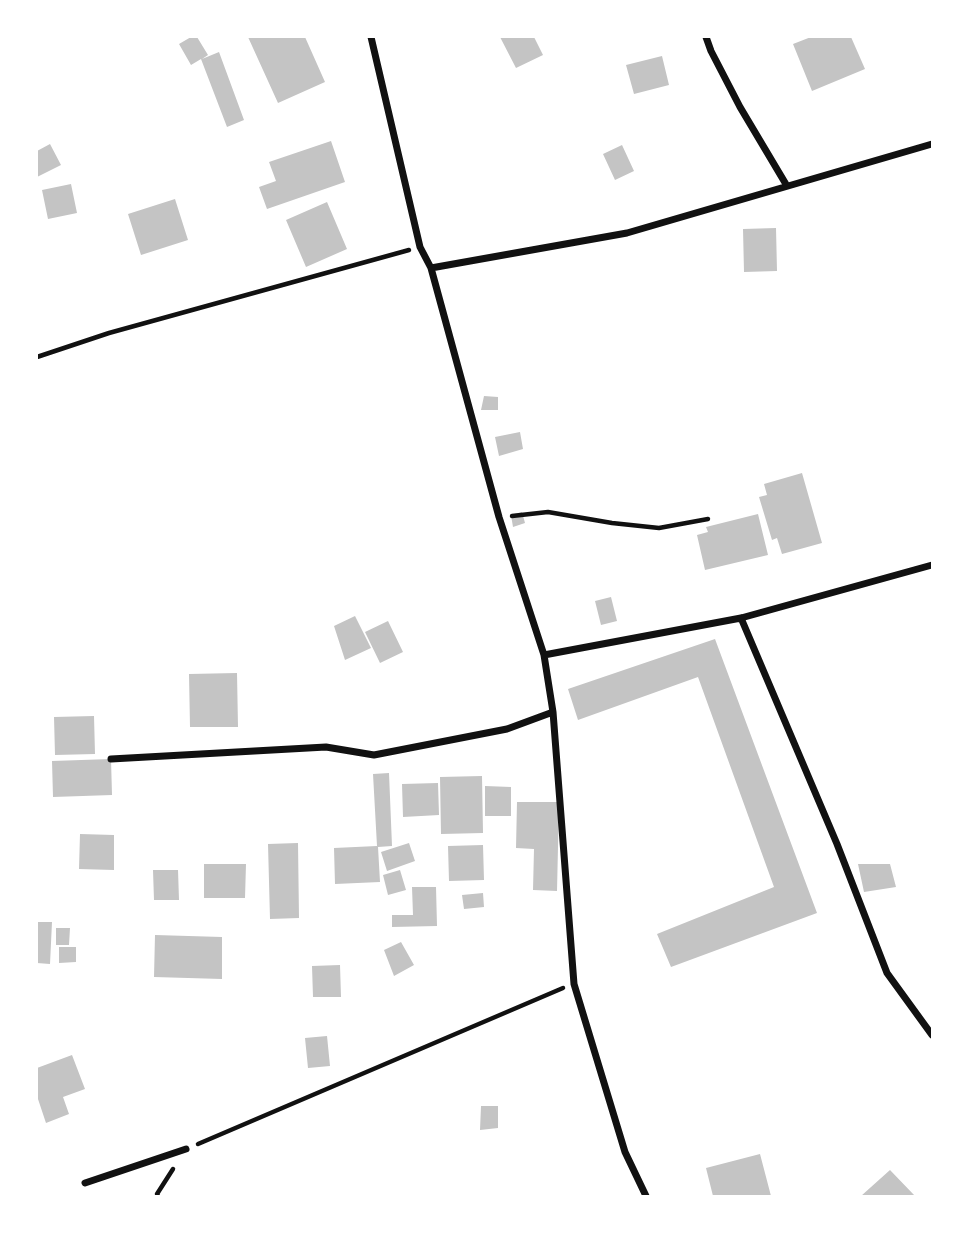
<!DOCTYPE html>
<style>
body{margin:0}
#map{position:relative;width:969px;height:1233px;overflow:hidden;background:#fff;font-family:"Space Grotesk",sans-serif}
canvas{display:block}
.frame{position:absolute;inset:0;border:38px solid #fff;pointer-events:none}
</style>
<div id="map">
<canvas width="969" height="1233"></canvas>
<div class="frame"></div>
</div>
<script>
const context = document.querySelector('canvas').getContext('2d');
context.lineJoin = 'round';
function fillPath(path, color) { context.fillStyle = color; context.fill(path, 'evenodd'); }
const poly = rows => new Path2D(rows.map(r => 'M' + r).join(''));
function trace(path, color, width, dash) { context.strokeStyle = color; context.lineWidth = width; context.lineCap = dash ? 'butt' : 'round'; context.setLineDash(dash || []); context.stroke(path); }
const building = poly([
 [191,37,197,37,208,55,202,59,219,52,244,120,227,127,201,59,191,65,179,44],
 [248,37,305,37,325,82,278,103],
 [500,37,534,37,543,55,516,68],
 [811,37,851,37,865,69,812,91,793,44],
 [662,56,669,85,634,94,626,65],
 [331,141,345,182,267,209,259,187,276,181,269,162],
 [50,144,61,165,37,177,37,151],
 [622,145,634,171,615,180,603,154],
 [71,184,77,213,48,219,42,190],
 [175,199,188,240,141,255,128,214],
 [327,202,347,249,306,267,286,220],
 [776,228,777,271,744,272,743,229],
 [484,396,498,397,498,410,481,410],
 [520,432,523,449,499,456,495,437],
 [802,473,822,543,782,554,777,538,772,540,759,497,767,495,764,484],
 [522,512,525,523,513,527,511,515],
 [758,514,768,555,705,570,697,535,708,532,706,527],
 [611,597,617,621,601,625,595,601],
 [355,616,371,648,345,660,334,626],
 [388,621,403,652,380,663,365,632],
 [715,639,817,913,671,967,657,934,774,887,698,677,578,720,568,689],
 [237,673,238,727,190,727,189,674],
 [94,716,95,754,55,755,54,717],
 [111,759,112,795,53,797,52,761],
 [389,773,392,846,378,847,380,882,335,884,334,848,377,846,373,774],
 [482,776,483,833,441,834,440,777],
 [438,783,439,815,403,817,402,784],
 [485,786,511,787,511,816,485,816],
 [517,802,559,802,557,891,533,890,534,849,516,848],
 [80,834,114,835,114,870,79,869],
 [298,843,299,918,270,919,268,844],
 [409,843,415,861,387,871,381,852],
 [483,845,484,880,449,881,448,846],
 [204,864,246,864,245,898,204,898],
 [858,864,890,864,896,887,864,892],
 [153,870,178,870,179,900,154,900],
 [400,870,406,890,388,895,383,875],
 [412,887,436,887,437,926,392,927,392,915,413,915],
 [483,893,484,907,464,909,462,895],
 [37,922,52,922,50,964,37,963],
 [56,928,70,928,69,945,56,945],
 [155,935,222,937,222,979,154,977],
 [401,942,414,965,394,976,384,950],
 [59,947,76,947,76,962,59,963],
 [340,965,341,997,313,997,312,966],
 [327,1036,330,1066,308,1068,305,1038],
 [72,1055,85,1089,63,1097,69,1114,46,1123,37,1096,37,1068],
 [481,1106,498,1106,498,1128,480,1130],
 [760,1154,771,1196,713,1196,706,1168],
 [890,1170,915,1196,861,1196]
]);
const path = poly([
 [37,357,109,333,409,250],
 [512,516,548,512,612,523,659,528,708,519],
 [198,1144,563,988],
 [158,1196,157,1194,173,1169]
]);
const minor = poly([
 [371,37,420,247,431,268,499,517,544,655,553,712,574,984,625,1152,646,1196],
 [706,37,711,51,740,107,787,186],
 [431,268,627,233,932,144],
 [741,618,837,844,887,973,932,1035],
 [544,655,741,618,932,565],
 [111,759,326,747,374,755,507,729,553,712],
 [85,1183,186,1149]
]);
fillPath(building, '#c4c4c4');
trace(path, '#111', 4.5);
trace(minor, '#111', 7);
</script>
